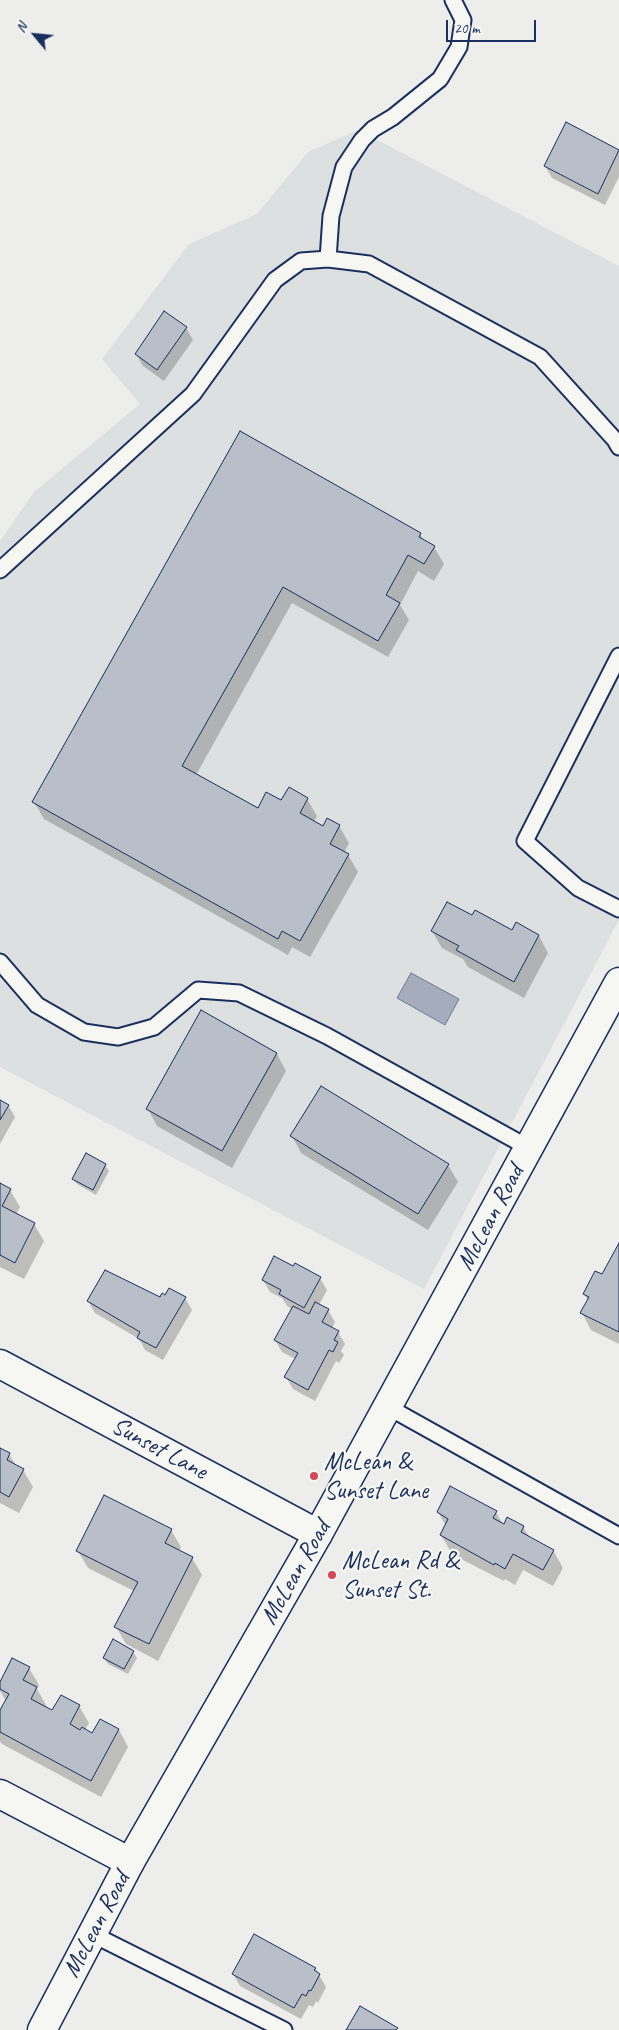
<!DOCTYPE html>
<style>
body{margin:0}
#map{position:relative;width:619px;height:2030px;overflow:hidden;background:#edeeec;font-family:Caveat,sans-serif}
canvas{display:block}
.north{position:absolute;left:10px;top:10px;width:50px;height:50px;-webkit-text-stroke:4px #f6f6f2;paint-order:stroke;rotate:298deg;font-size:14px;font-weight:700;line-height:20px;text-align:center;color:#1b2f5e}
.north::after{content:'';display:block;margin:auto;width:18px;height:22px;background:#1b2f5e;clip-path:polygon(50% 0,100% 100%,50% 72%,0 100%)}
.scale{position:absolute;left:446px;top:20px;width:90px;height:22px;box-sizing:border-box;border:2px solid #1b2f5e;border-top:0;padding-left:6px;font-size:15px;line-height:18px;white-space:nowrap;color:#1b2f5e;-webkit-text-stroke:4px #f6f6f2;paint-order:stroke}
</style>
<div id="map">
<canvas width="619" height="2030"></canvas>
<div class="north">N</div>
<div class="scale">20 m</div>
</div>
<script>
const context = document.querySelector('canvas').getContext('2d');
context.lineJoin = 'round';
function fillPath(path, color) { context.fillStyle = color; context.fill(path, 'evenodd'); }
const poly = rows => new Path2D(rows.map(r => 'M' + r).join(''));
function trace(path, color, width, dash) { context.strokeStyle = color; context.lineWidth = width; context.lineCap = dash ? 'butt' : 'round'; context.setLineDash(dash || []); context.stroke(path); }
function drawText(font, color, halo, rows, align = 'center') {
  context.font = font + ' Caveat,sans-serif'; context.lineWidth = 4.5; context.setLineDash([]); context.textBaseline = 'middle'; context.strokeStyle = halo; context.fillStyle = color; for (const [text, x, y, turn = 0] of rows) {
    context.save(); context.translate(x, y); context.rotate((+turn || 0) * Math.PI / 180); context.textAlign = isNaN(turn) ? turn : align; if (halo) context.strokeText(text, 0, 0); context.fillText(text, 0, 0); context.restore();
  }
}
const built = poly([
 [358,130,619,266,619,920,424,1289,0,1067,0,541,34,492,140,404,102,359,189,244,257,214,308,152]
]);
const water = poly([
 [411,973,459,999,445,1025,397,998,411,973]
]);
const shadow = poly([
 [567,124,619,151,619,177,605,205,552,178,545,166],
 [186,328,193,340,164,381,143,366,136,354],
 [240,433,420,534,425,542,434,547,444,564,434,581,418,571,400,605,409,620,388,657,292,603,196,775,258,810,281,802,307,799,317,816,314,822,324,827,339,826,349,843,344,853,348,855,358,872,310,957,292,947,288,955,44,819,34,802],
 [472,917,512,932,539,936,548,953,524,998,468,967,463,959,442,948,432,931],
 [202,1012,277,1054,286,1071,232,1168,157,1126,148,1109],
 [0,1101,8,1105,15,1117,0,1144],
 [292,1136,448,1165,458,1182,428,1230,301,1153],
 [105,1165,109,1171,96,1195,77,1184,73,1179],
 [0,1185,10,1190,20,1207,16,1214,34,1224,44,1241,24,1279,0,1267],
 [619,1246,619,1344,591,1330,582,1313,588,1301,584,1294,603,1276],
 [294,1268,320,1278,327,1290,319,1305,328,1310,335,1322,332,1329,338,1332,345,1344,341,1351,344,1355,339,1363,336,1361,315,1401,293,1389,286,1377,296,1359,282,1352,275,1340,292,1309,287,1306,282,1298,270,1292,263,1280],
 [185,1298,192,1310,163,1360,145,1350,139,1339,95,1313,88,1301],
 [0,1449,9,1454,17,1467,23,1470,33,1487,19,1513,0,1503],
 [438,1512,496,1512,504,1526,523,1527,530,1538,553,1550,563,1568,553,1586,523,1570,515,1585,505,1579,504,1581,461,1559,451,1552,441,1535,446,1526],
 [171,1530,181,1547,179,1551,192,1558,202,1575,158,1661,126,1644,116,1627,134,1591,88,1568,78,1551],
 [133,1652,137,1658,128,1674,108,1664,104,1658],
 [29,1668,39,1685,37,1689,46,1705,44,1707,53,1712,79,1706,89,1723,85,1730,93,1734,119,1730,128,1747,101,1797,2,1744,0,1741,0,1712,6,1701,0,1691,0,1684],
 [315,1968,326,1987,318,2003,316,2001,313,2007,309,2005,301,2019,240,1986,233,1974]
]);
const building = poly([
 [566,122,619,150,598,194,544,166,566,122],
 [164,311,187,327,157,370,135,354,164,311],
 [240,431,421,533,419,537,435,546,424,564,408,555,386,595,400,603,378,641,283,587,182,766,258,808,266,792,281,800,289,787,308,798,300,813,323,826,327,818,340,825,330,844,349,854,300,941,282,931,278,939,32,802,240,431],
 [447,902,472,915,475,910,512,930,516,922,539,935,514,982,456,950,459,946,431,931,447,902],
 [201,1010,277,1053,222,1151,146,1109,201,1010],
 [321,1086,449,1164,418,1214,290,1136,321,1086],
 [0,1100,9,1105,0,1120,0,1100],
 [86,1153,106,1164,93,1190,72,1179,86,1153],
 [0,1183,11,1189,2,1206,35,1223,15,1263,0,1255,0,1183],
 [619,1243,619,1332,580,1313,589,1297,583,1294,595,1271,602,1274,619,1243],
 [274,1256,293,1266,295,1263,321,1277,304,1308,279,1294,281,1290,262,1280,274,1256],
 [105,1270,160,1297,162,1293,165,1295,169,1288,186,1297,156,1348,137,1338,140,1332,87,1301,105,1270],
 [315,1302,329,1309,322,1322,339,1331,334,1340,338,1342,333,1352,329,1350,308,1390,284,1377,298,1353,274,1340,293,1306,309,1314,315,1302],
 [0,1448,10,1453,7,1460,24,1469,9,1497,0,1492,0,1448],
 [450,1486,497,1511,493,1518,504,1524,507,1517,524,1526,521,1532,554,1550,543,1570,513,1554,505,1569,495,1563,494,1565,440,1535,448,1519,437,1512,450,1486],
 [104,1495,172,1529,165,1543,193,1557,149,1644,114,1627,138,1582,76,1551,104,1495],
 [113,1639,134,1651,124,1669,103,1658,113,1639],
 [12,1658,30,1667,23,1680,37,1687,31,1699,52,1710,61,1695,80,1705,70,1724,80,1730,82,1727,92,1733,100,1719,119,1729,91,1781,0,1732,0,1710,9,1694,0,1689,0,1682,12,1658],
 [254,1934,316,1968,314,1970,320,1974,311,1991,309,1990,306,1996,302,1994,294,2008,232,1974,254,1934],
 [360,2006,398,2028,396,2030,346,2030,360,2006]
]);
const lane = poly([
 [328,259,331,216,344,167,362,140,373,129,393,117,440,79,459,47,463,20,453,0],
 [0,570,193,394,275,280,301,261,328,259,369,264,540,357,615,440,619,447],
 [619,656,525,841,578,888,619,909],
 [0,962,37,1005,84,1032,118,1037,154,1027,198,990,239,993,327,1036,529,1148],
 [388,1407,619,1536],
 [92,1934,284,2030]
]);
const street = poly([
 [0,1364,318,1534],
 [0,1794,130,1862]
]);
const secondary = poly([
 [42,2030,130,1862,318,1534,619,982]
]);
const markers = [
 [314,1476,5,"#d1495b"],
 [332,1575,5,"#d1495b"]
];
const streetNames = [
 ["McLean Road",491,1218,-62],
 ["Sunset Lane",159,1449,28],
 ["McLean Road",296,1573,-60],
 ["McLean Road",97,1925,-62]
];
const poiNames = [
 ["McLean &",324,1462],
 ["Sunset Lane",324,1491],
 ["McLean Rd &",342,1561],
 ["Sunset St.",342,1590]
];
fillPath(built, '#dde0e1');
fillPath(water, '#a5acbc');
trace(water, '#6e7a96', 1);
fillPath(shadow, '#0003');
fillPath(building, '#b9bfc8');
trace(building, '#1b2f5e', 1);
trace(lane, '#1b2f5e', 19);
trace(street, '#1b2f5e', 31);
trace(secondary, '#1b2f5e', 31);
trace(lane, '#f6f6f2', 15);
trace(street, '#f6f6f2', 28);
trace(secondary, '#f6f6f2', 28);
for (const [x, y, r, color] of markers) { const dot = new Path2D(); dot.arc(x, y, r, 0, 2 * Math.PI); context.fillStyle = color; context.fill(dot); trace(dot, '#f6f6f2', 2); }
drawText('25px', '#1b2f5e', '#f6f6f2', streetNames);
drawText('25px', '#1b2f5e', '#f6f6f2', poiNames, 'left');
</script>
